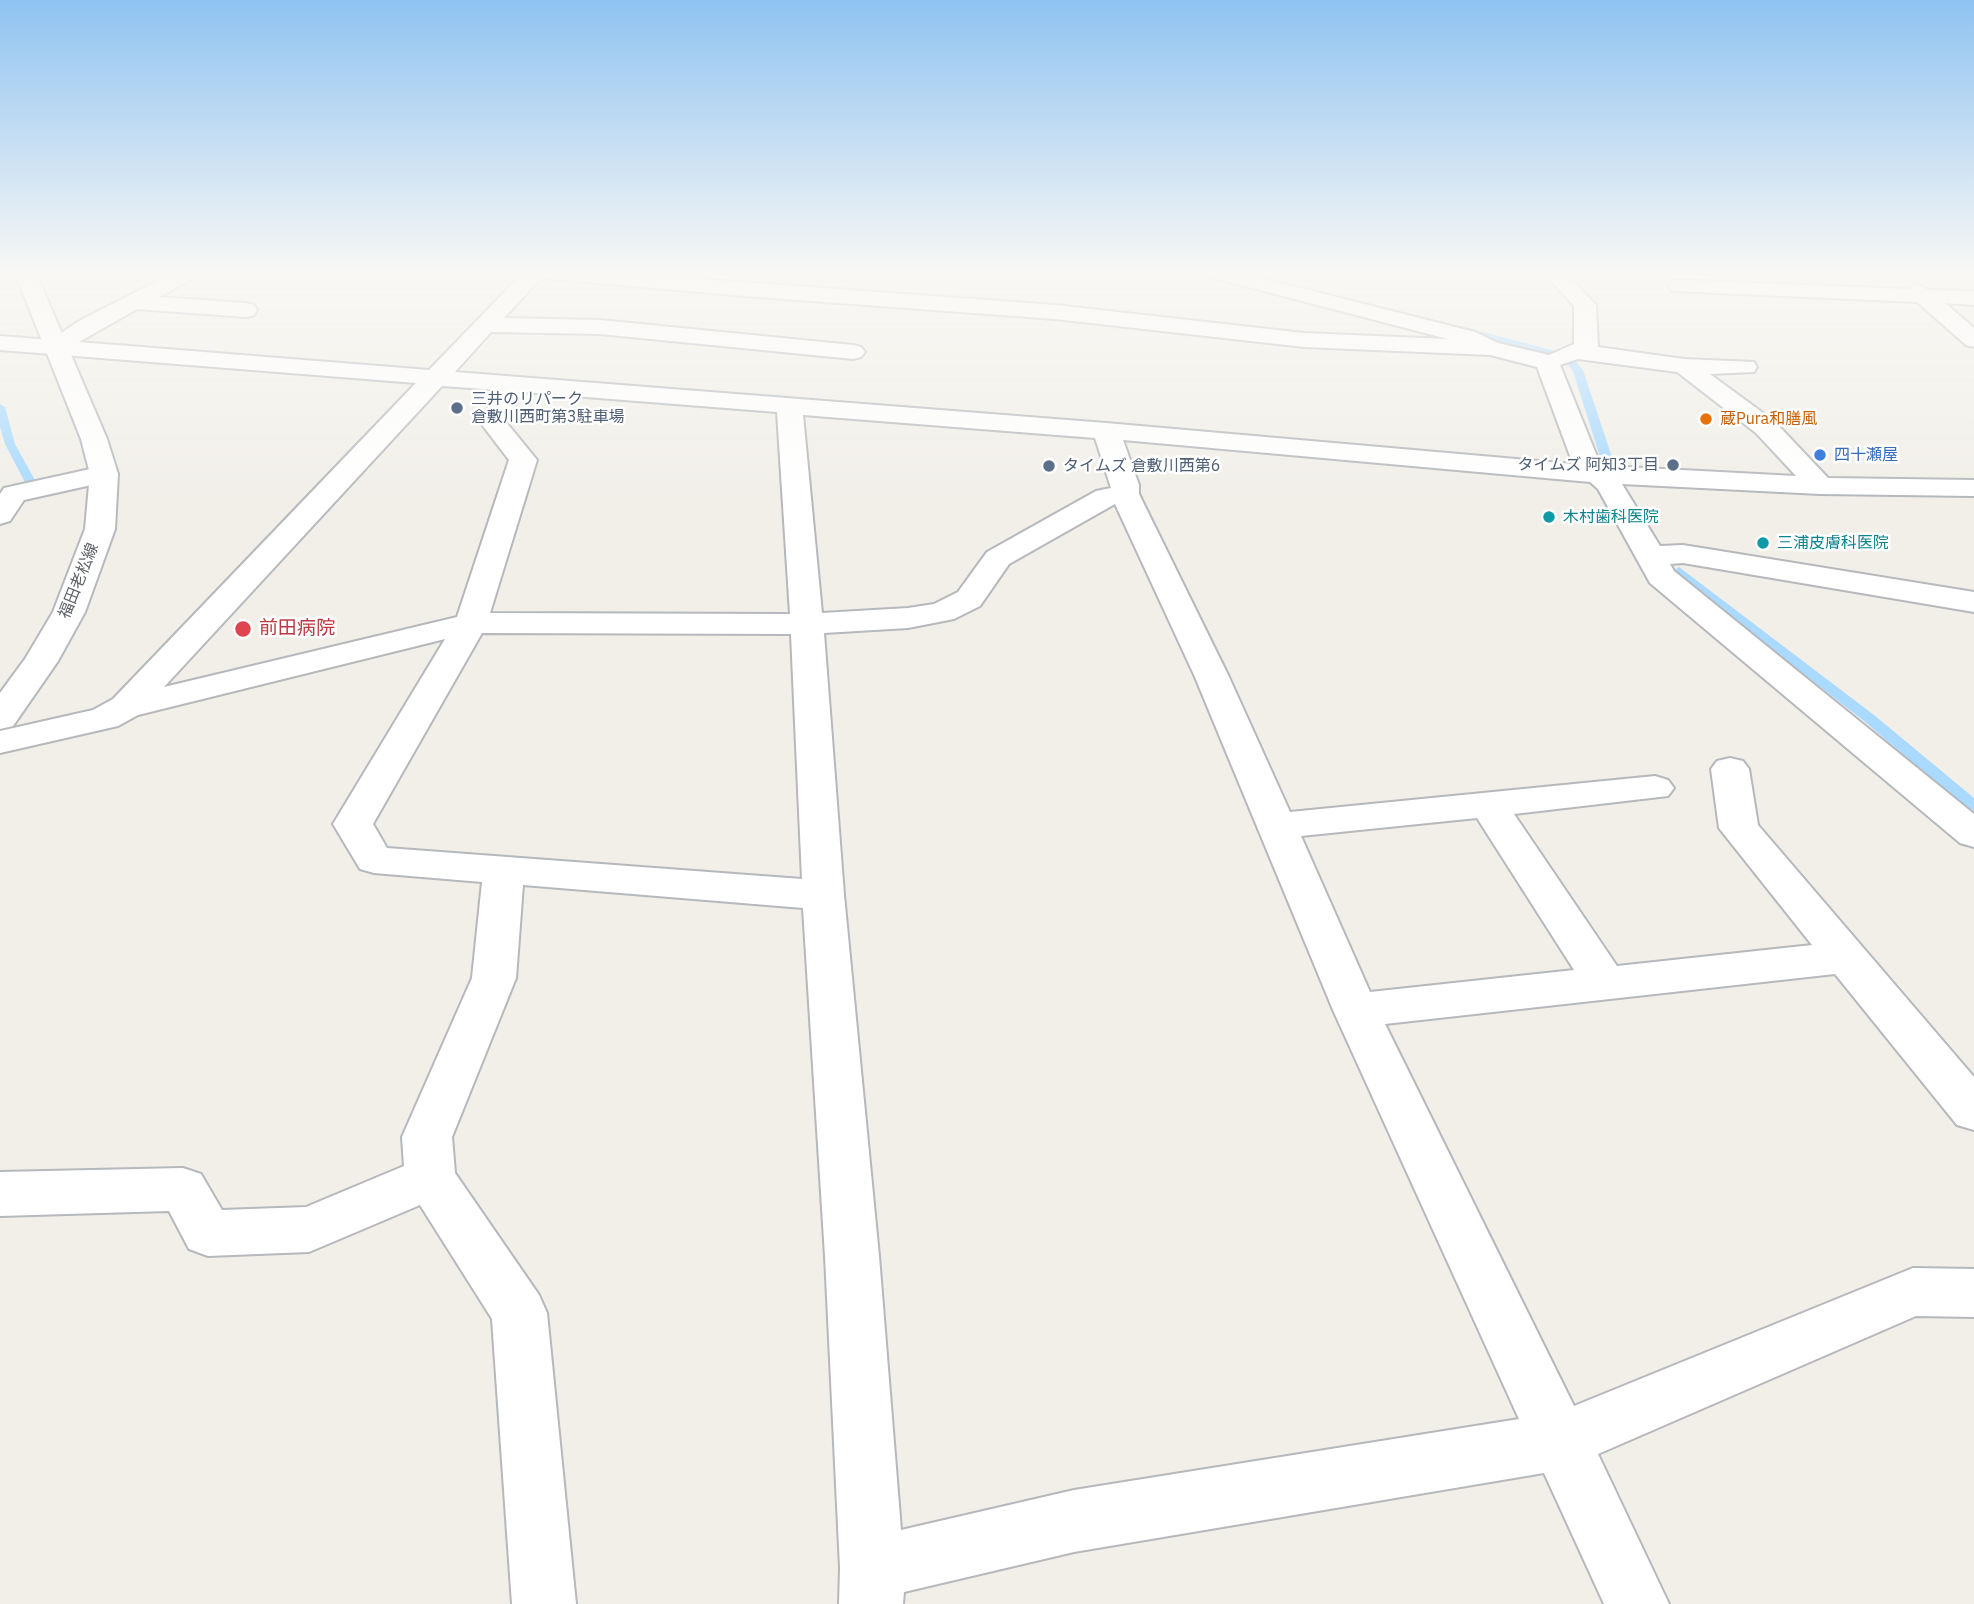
<!DOCTYPE html>
<meta charset="utf-8">
<style>
body{margin:0}
canvas{display:block;background:#f1efe8}
</style>
<canvas width="1974" height="1604"></canvas>
<script>
const context = document.querySelector('canvas').getContext('2d');
context.lineJoin = 'round';
const poly = rows => new Path2D(rows.map(r => 'M' + r).join(''));
function fillPath(path, color) { context.fillStyle = color; context.fill(path, 'evenodd'); }
function trace(path, color, width, dash) { context.strokeStyle = color; context.lineWidth = width; context.lineCap = dash ? 'butt' : 'round'; context.setLineDash(dash || []); context.stroke(path); }
function drawText(font, color, halo, rows, align = 'center') {
  context.font = font + ' "IBM Plex Sans","Noto Sans JP",sans-serif'; context.lineWidth = 5; context.setLineDash([]); context.textBaseline = 'middle'; context.strokeStyle = halo; context.fillStyle = color; for (const [text, x, y, turn = 0] of rows) {
    context.save(); context.translate(x, y); context.rotate((+turn || 0) * Math.PI / 180); context.textAlign = isNaN(turn) ? turn : align; if (halo) context.strokeText(text, 0, 0); context.fillText(text, 0, 0); context.restore();
  }
}
const stream = poly([
 [1457,325,1570,355,1583,370,1612,457,1610,459,1600,457,1573,371,1564,359,1454,330,1454,326,1457,325],
 [0,404,5,407,15,444,36,482,34,484,26,484,5,444,0,427,0,404],
 [1679,567,1874,715,1974,798,1974,811,1968,810,1864,721,1675,574,1673,571,1679,567]
]);
const minor = poly([
 [173,273,200,273,196,277,159,297,246,303,254,305,257,310,254,315,246,317,137,309,79,342,429,370,523,273,618,273,1055,305,1304,333,1448,339,1210,277,1206,273,1241,273,1475,332,1498,343,1549,355,1574,344,1574,306,1544,273,1566,273,1596,305,1598,347,1684,359,1754,362,1757,367,1754,372,1710,374,1774,421,1828,478,1974,480,1974,496,1820,494,1622,484,1660,546,1683,545,1974,592,1974,612,1683,563,1670,564,1674,571,1974,814,1974,847,1960,843,1650,583,1598,489,1590,482,1123,440,1139,485,1139,494,1229,677,1290,812,1655,776,1668,780,1674,788,1668,796,1514,814,1617,966,1812,945,1719,828,1711,769,1717,761,1730,758,1743,761,1749,769,1758,825,1974,1077,1974,1130,1957,1125,1835,974,1385,1024,1574,1406,1913,1268,1974,1269,1974,1317,1916,1316,1598,1454,1669,1604,1604,1604,1544,1473,1074,1552,904,1592,903,1604,839,1604,840,1568,825,1256,803,908,523,885,516,978,452,1137,455,1173,539,1295,547,1313,576,1604,512,1604,492,1319,420,1205,309,1252,208,1256,189,1249,169,1211,0,1216,0,1172,183,1168,201,1174,222,1210,306,1207,404,1166,402,1137,472,978,482,882,374,873,360,869,333,824,445,639,138,715,118,726,0,753,0,731,93,710,113,699,416,383,0,350,0,336,51,340,79,321,173,273],
 [541,278,744,296,1055,319,1304,347,1490,355,1537,367,1573,464,1106,423,455,372,491,332,600,334,853,359,861,357,865,352,861,347,853,345,600,320,504,318,541,278],
 [1578,359,1677,372,1756,433,1796,476,1606,466,1598,459,1560,365,1578,359],
 [442,386,498,390,480,422,509,460,457,617,164,687,442,386],
 [522,392,777,412,790,614,490,613,537,460,506,422,522,392],
 [803,415,1095,438,1111,488,1096,491,987,552,958,592,934,604,908,608,822,613,803,415],
 [1115,504,1195,677,1333,1010,1519,1419,1074,1490,901,1530,879,1256,844,895,824,633,908,628,954,619,980,606,1009,564,1115,504],
 [482,633,791,634,802,879,387,848,373,824,482,633],
 [1477,818,1574,970,1370,992,1301,836,1477,818],
 [1680,280,1908,289,1917,284,1928,290,1974,291,1974,305,1945,303,1974,328,1974,347,1966,345,1917,302,1672,291,1669,286,1672,281,1680,280],
 [104,466,114,468,118,474,114,480,24,500,10,521,0,524,0,494,4,488,104,466]
]);
const secondary = poly([
 [15,273,36,273,107,439,118,474,115,529,85,612,58,661,13,726,0,729,0,693,25,659,53,612,85,529,90,474,81,439,15,273]
]);
const markers = [
 [457,408,7,"#5c6f8a"],
 [1706,419,7,"#e8710a"],
 [1820,455,7,"#3f7fe0"],
 [1673,465,7,"#5c6f8a"],
 [1049,466,7,"#5c6f8a"],
 [1549,517,7,"#0f9aa8"],
 [1763,543,7,"#0f9aa8"],
 [243,629,9,"#e0444e"]
];
const farServicenames = [
 ["三井のリパーク",471,399],
 ["倉敷川西町第3駐車場",471,417],
 ["タイムズ 阿知3丁目",1659,465,"right"],
 ["タイムズ 倉敷川西第6",1063,466]
];
const farFoodnames = [
 ["蔵Pura和膳風",1720,419]
];
const farShopnames = [
 ["四十瀬屋",1834,455]
];
const farCulturenames = [
 ["木村歯科医院",1563,517],
 ["三浦皮膚科医院",1777,543]
];
const farStreetnames = [
 ["福田老松線",79,581,-68]
];
const healthNames = [
 ["前田病院",259,629]
];
fillPath(stream, '#aadaff');
trace(minor, '#b5b8bc', 4);
trace(secondary, '#b6babf', 4);
fillPath(minor, '#fff');
fillPath(secondary, '#fff');
const sky = context.createLinearGradient(0, 0, 0, 497);
sky.addColorStop(0, '#8fc3f1');
sky.addColorStop(0.55, '#f9f8f5');
sky.addColorStop(1, '#f9f8f500');
context.fillStyle = sky;
context.fillRect(0, 0, 1974, 497);
for (const [x, y, r, color] of markers) { const dot = new Path2D(); dot.arc(x, y, r, 0, 2 * Math.PI); context.fillStyle = color; context.fill(dot); trace(dot, '#fff', 2.5); }
drawText('16px', '#4e5e75', '#fff', farServicenames, 'left');
drawText('16px', '#c56008', '#fff', farFoodnames, 'left');
drawText('16px', '#366cbe', '#fff', farShopnames, 'left');
drawText('16px', '#0d838f', '#fff', farCulturenames, 'left');
drawText('16px', '#5f6368', '#fff', farStreetnames);
drawText('19px', '#be3a42', '#fff', healthNames, 'left');
</script>
